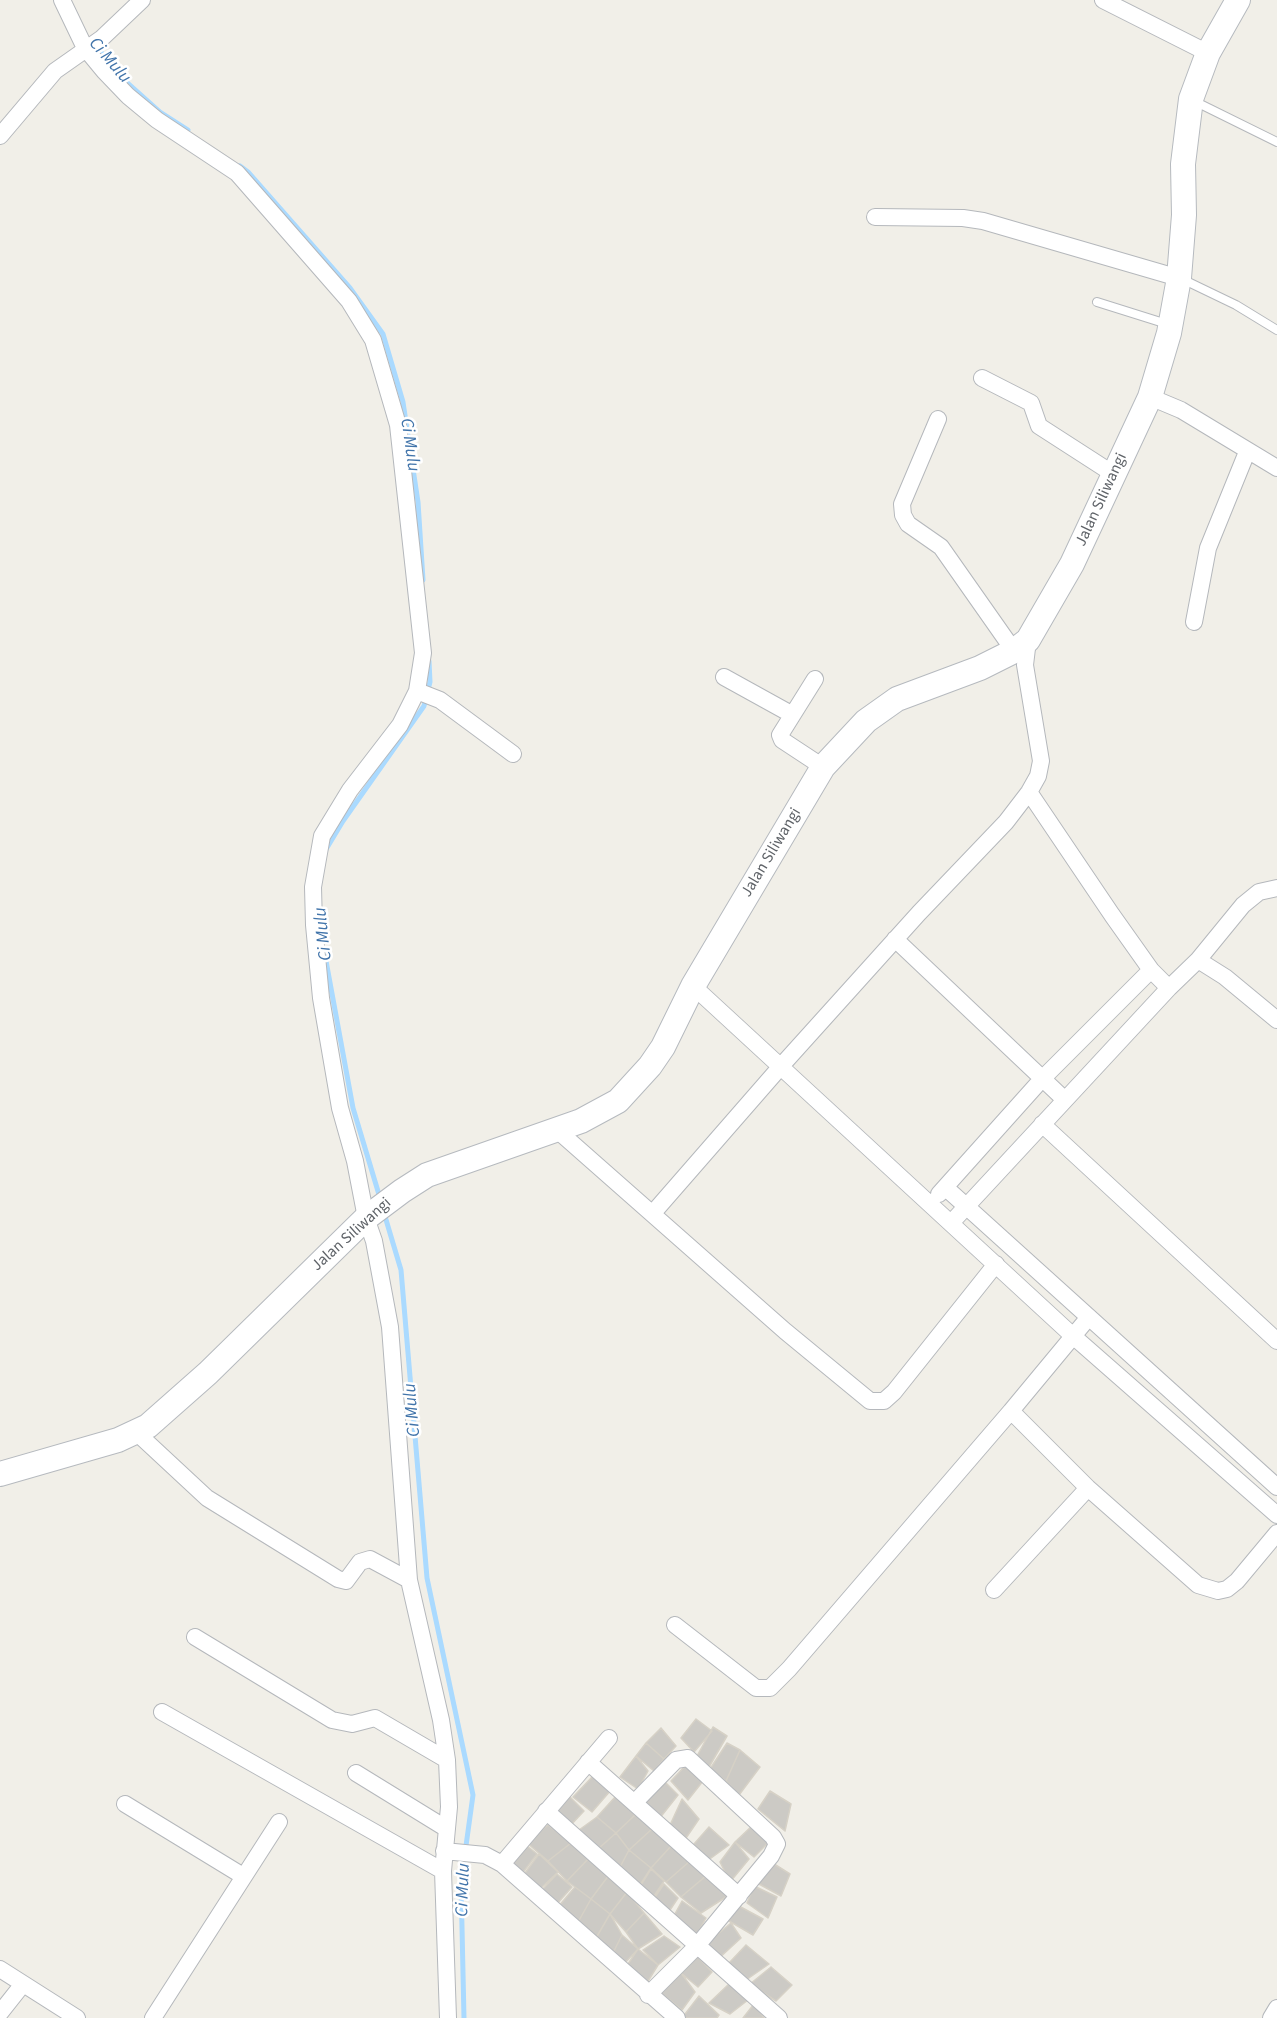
<!DOCTYPE html>
<style>
body{margin:0}
canvas{display:block;background:#f1efe8}
</style>
<canvas width="1277" height="2018"></canvas>
<script>
const context = document.querySelector('canvas').getContext('2d');
context.lineJoin = 'round';
const poly = rows => new Path2D(rows.map(r => 'M' + r).join(''));
function trace(path, color, width, dash) { context.strokeStyle = color; context.lineWidth = width; context.lineCap = dash ? 'butt' : 'round'; context.setLineDash(dash || []); context.stroke(path); }
function fillPath(path, color) { context.fillStyle = color; context.fill(path, 'evenodd'); }
function drawText(font, color, halo, rows, align = 'center') {
  context.font = font + ' "Source Sans 3",sans-serif'; context.lineWidth = 5; context.setLineDash([]); context.textBaseline = 'middle'; context.strokeStyle = halo; context.fillStyle = color; for (const [text, x, y, turn = 0] of rows) {
    context.save(); context.translate(x, y); context.rotate((+turn || 0) * Math.PI / 180); context.textAlign = isNaN(turn) ? turn : align; if (halo) context.strokeText(text, 0, 0); context.fillText(text, 0, 0); context.restore();
  }
}
const stream = poly([
 [96,46,122,78,160,112,188,130],
 [240,166,248,172,350,288,383,334,403,402,418,502,423,580],
 [325,851,343,821,424,706,430,682,429,661],
 [324,950,353,1108,380,1198],
 [384,1213,401,1270,427,1578,473,1795,461,1882,464,2018]
]);
const building = poly([
 [696,1719,712,1731,694,1752,681,1738,696,1719],
 [713,1727,727,1736,709,1767,697,1756,713,1727],
 [661,1728,676,1746,664,1759,646,1743,661,1728],
 [646,1743,664,1759,654,1771,636,1756,646,1743],
 [727,1743,740,1750,726,1781,710,1769,727,1743],
 [740,1750,760,1767,739,1795,726,1781,740,1750],
 [636,1756,648,1771,638,1789,620,1777,636,1756],
 [687,1764,703,1781,688,1800,671,1781,687,1764],
 [594,1775,611,1790,592,1812,573,1797,594,1775],
 [662,1779,678,1795,659,1819,646,1802,662,1779],
 [770,1791,791,1804,785,1831,758,1809,770,1791],
 [567,1794,584,1811,569,1827,552,1810,567,1794],
 [616,1796,635,1815,616,1833,597,1817,616,1796],
 [682,1799,699,1819,686,1838,670,1825,682,1799],
 [635,1815,653,1828,629,1850,616,1833,635,1815],
 [597,1817,616,1833,598,1849,579,1830,597,1817],
 [754,1824,770,1841,754,1857,735,1842,754,1824],
 [548,1825,571,1843,548,1861,526,1842,548,1825],
 [709,1827,729,1845,707,1861,694,1844,709,1827],
 [653,1828,672,1845,651,1868,629,1850,653,1828],
 [616,1833,629,1850,619,1869,598,1849,616,1833],
 [735,1842,749,1859,730,1882,720,1862,735,1842],
 [571,1843,590,1857,567,1881,548,1861,571,1843],
 [526,1845,537,1854,521,1875,511,1866,526,1845],
 [672,1845,690,1861,666,1882,651,1868,672,1845],
 [629,1850,651,1868,638,1888,619,1869,629,1850],
 [539,1854,558,1872,538,1891,522,1877,539,1854],
 [590,1857,609,1875,591,1899,567,1881,590,1857],
 [690,1861,707,1875,681,1897,666,1882,690,1861],
 [771,1862,790,1874,781,1896,759,1884,771,1862],
 [651,1869,664,1881,652,1899,639,1888,651,1869],
 [557,1874,572,1887,556,1905,540,1892,557,1874],
 [609,1875,627,1892,610,1914,591,1899,609,1875],
 [707,1875,729,1895,701,1913,681,1897,707,1875],
 [664,1884,678,1898,668,1913,653,1900,664,1884],
 [754,1886,777,1897,768,1918,747,1903,754,1886],
 [575,1887,591,1899,577,1924,558,1907,575,1887],
 [627,1892,644,1913,626,1932,610,1914,627,1892],
 [591,1899,610,1914,596,1938,577,1924,591,1899],
 [682,1901,706,1918,694,1939,670,1923,682,1901],
 [737,1905,763,1919,753,1935,729,1921,737,1905],
 [644,1913,662,1934,638,1949,626,1932,644,1913],
 [610,1914,622,1935,614,1951,596,1938,610,1914],
 [731,1923,741,1938,717,1960,706,1944,731,1923],
 [622,1935,638,1949,623,1965,614,1951,622,1935],
 [664,1936,680,1947,658,1965,643,1950,664,1936],
 [746,1945,769,1964,746,1980,729,1963,746,1945],
 [638,1949,658,1965,645,1986,626,1967,638,1949],
 [697,1956,712,1972,698,1987,681,1973,697,1956],
 [771,1967,792,1985,776,2001,750,1984,771,1967],
 [681,1973,695,1992,682,2010,660,1992,681,1973],
 [730,1983,748,2000,730,2014,709,2003,730,1983],
 [699,1996,719,2015,717,2018,682,2018,699,1996],
 [754,2004,764,2018,743,2018,754,2004]
]);
const lane = poly([
 [1194,101,1277,142],
 [1182,279,1236,305,1277,330],
 [1097,302,1167,324]
]);
const street = poly([
 [62,0,85,48,104,71,128,96,157,120,237,173,349,301,373,340,398,425,423,653,417,691,400,725,350,790,322,836,313,887,314,925,321,998,340,1108,355,1161,366,1218,374,1241,390,1327,409,1580,441,1720,447,1760,449,1807,443,1871,448,2018],
 [1103,0,1208,53],
 [0,136,55,71,102,38,142,0],
 [875,217,963,218,983,221,1179,278],
 [982,378,1031,403,1039,426,1115,475],
 [1150,397,1181,410,1277,468],
 [938,419,902,504,903,515,908,524,941,547,1014,651],
 [1194,622,1208,548,1247,452],
 [724,677,791,714],
 [815,679,780,735,782,740,823,767],
 [417,691,440,700,513,754],
 [1029,792,1112,915,1151,970,1169,988],
 [895,939,1064,1099],
 [1198,960,1225,977,1277,1020],
 [693,986,1073,1336,1277,1515],
 [1042,1124,1277,1341],
 [557,1130,785,1331,870,1401,884,1401,894,1392,996,1264],
 [946,1188,1277,1487],
 [939,1194,1042,1079,1151,970],
 [653,1213,782,1065,919,913,1006,822,1029,792,1038,776,1041,761,1025,665,1028,640],
 [951,1223,1169,988,1198,960,1243,905,1259,892,1277,888],
 [1089,1317,1011,1411,1088,1488,1198,1585,1218,1591,1227,1589,1237,1581,1277,1533],
 [136,1432,207,1498,338,1579,346,1581,360,1562,370,1559,409,1580],
 [994,1590,1088,1488],
 [675,1625,756,1688,770,1688,789,1669,1011,1411],
 [195,1637,332,1720,352,1724,375,1718,447,1760],
 [162,1712,443,1871],
 [588,1762,739,1896],
 [356,1773,447,1829],
 [635,1802,676,1760,688,1758,773,1837,777,1844,771,1856,696,1947,648,1995],
 [125,1804,243,1876],
 [546,1811,779,2018],
 [444,1851,485,1855,502,1864,609,1738],
 [502,1864,677,2018],
 [0,1969,77,2018],
 [0,2013,23,1984],
 [153,2018,279,1822],
 [1271,2018,1277,2008]
]);
const secondary = poly([
 [0,1474,118,1440,148,1426,208,1373,366,1218,402,1191,427,1175,581,1121,618,1101,650,1066,663,1047,693,986,823,767,866,721,897,699,980,668,1014,651,1028,640,1072,564,1150,397,1169,333,1179,278,1184,215,1183,164,1191,99,1208,53,1238,0]
]);
const streetNames = [
 ["Jalan Siliwangi",1102,500,-65],
 ["Jalan Siliwangi",772,853,-59],
 ["Jalan Siliwangi",352,1235,-42]
];
const waterNames = [
 ["Ci Mulu",109,61,49],
 ["Ci Mulu",409,445,82],
 ["Ci Mulu",324,934,-96],
 ["Ci Mulu",413,1410,-95],
 ["Ci Mulu",464,1890,-88]
];
trace(stream, '#aadaff', 5);
fillPath(building, '#cccac5');
trace(building, '#d6d1c6', 1.5);
trace(lane, '#b5b8bc', 10);
trace(street, '#b5b8bc', 18);
trace(secondary, '#b6babf', 26);
trace(lane, '#fff', 8);
trace(street, '#fff', 16);
trace(secondary, '#fff', 24);
drawText('16px', '#5f6368', '#fff', streetNames);
drawText('italic 18px', '#4174aa', '#fff', waterNames);
</script>
